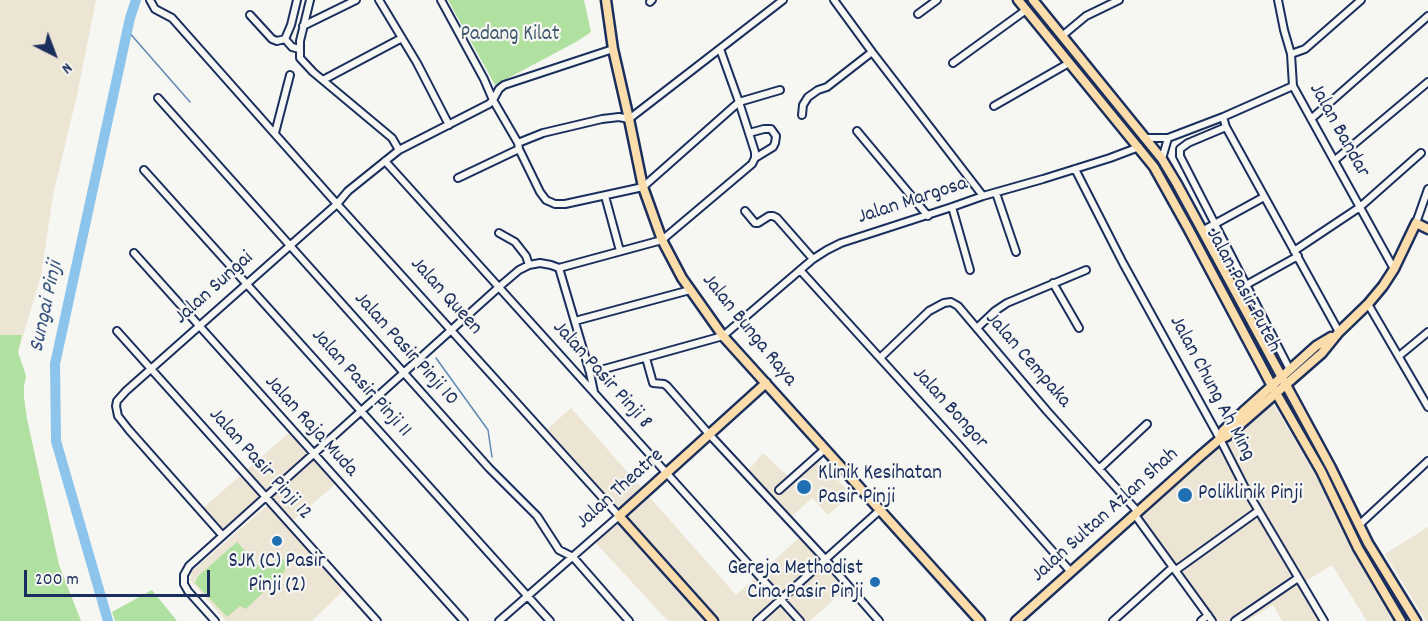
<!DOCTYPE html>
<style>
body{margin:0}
#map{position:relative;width:1428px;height:621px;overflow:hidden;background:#f6f6f2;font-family:Dekko,sans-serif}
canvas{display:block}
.north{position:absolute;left:24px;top:24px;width:60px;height:60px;-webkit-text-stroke:4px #f6f6f2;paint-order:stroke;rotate:138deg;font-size:16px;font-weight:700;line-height:24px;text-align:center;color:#1b2f5e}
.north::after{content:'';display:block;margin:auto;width:21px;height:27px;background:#1b2f5e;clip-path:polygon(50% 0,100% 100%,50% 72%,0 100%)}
.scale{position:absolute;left:24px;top:570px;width:186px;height:27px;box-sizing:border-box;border:3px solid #1b2f5e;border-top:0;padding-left:8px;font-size:18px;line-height:21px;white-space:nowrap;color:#1b2f5e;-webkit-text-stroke:4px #f6f6f2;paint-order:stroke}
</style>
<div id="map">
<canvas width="1428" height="621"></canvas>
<div class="north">N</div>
<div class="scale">200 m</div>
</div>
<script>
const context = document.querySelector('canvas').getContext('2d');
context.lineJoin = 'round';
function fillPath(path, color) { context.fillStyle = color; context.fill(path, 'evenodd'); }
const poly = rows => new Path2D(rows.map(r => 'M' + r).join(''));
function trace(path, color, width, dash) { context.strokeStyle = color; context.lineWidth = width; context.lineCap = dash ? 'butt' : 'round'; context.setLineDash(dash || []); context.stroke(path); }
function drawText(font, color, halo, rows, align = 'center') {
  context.font = font + ' Dekko,sans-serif'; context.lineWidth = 4.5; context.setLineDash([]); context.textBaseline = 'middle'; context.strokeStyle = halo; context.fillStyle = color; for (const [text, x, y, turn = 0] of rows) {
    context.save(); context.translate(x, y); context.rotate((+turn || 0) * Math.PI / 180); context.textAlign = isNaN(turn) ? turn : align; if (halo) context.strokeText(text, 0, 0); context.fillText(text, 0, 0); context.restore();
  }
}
const built = poly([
 [0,0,96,0,77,95,53,195,41,276,18,352,26,376,24,386,24,398,27,419,59,565,81,621,0,621],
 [1270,398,1401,621,1367,621,1332,565,1302,583,1324,621,1282,621,1273,605,1247,621,1215,621,1136,514],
 [571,408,736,595,803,534,849,586,810,621,668,621,592,539,620,517,544,432],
 [292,430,338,482,290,523,266,497,223,533,201,510],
 [763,453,792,480,817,457,851,494,828,515,812,498,791,517,748,471],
 [269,504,344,590,312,621,226,621,190,580,192,571],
 [1428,527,1428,621,1426,621,1385,554]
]);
const green = poly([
 [448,0,584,0,591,32,576,42,495,85],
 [0,335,22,335,18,352,26,376,24,386,24,398,27,419,59,565,81,621,0,621],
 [237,542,263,571,280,556,287,563,284,572,246,609,240,606,227,617,195,583,198,576],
 [152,590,177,621,115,621,112,612]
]);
const stream = poly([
 [127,30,190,102],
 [436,358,488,430,492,457]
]);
const river = poly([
 [108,621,56,441,55,364,130,18,136,0]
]);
const minor = poly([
 [150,0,155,9,172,18,337,204,619,516,499,621],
 [297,0,291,25,285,39,292,47,299,49],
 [310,0,300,41,300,58,313,72,392,138,399,150],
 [379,0,417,63,449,125],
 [441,0,484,79,493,100,518,143,519,149,540,192,546,200,555,204,565,204,643,187,739,102,780,90],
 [834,0,872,52,983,196],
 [1278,0,1284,30,1291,54,1293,86,1394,269],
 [650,2,652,0],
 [918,14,937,0],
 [250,15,272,39,277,41,285,39],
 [303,26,356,0],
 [1062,36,1086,16,1119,0],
 [1291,54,1305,49,1361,0],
 [953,63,1026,10],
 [323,80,402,38],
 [158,98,489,468,537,516,559,550,573,557,629,621],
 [994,106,1069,63],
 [802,115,803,105,808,97,818,90,827,87,872,52],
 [1223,117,1226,127,1339,332],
 [1311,119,1428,16],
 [1226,127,1188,143,1180,149,1180,156,1290,370],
 [857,131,928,216],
 [275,133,290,75],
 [749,133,764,129,771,129,776,136,775,143,773,147,755,158],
 [1144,138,1168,138,1223,117,1293,86],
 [518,143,543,133,602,119,619,117,629,119,783,0],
 [1162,159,1168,138],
 [1335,160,1428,82],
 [385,161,800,621],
 [1075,169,1123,263,1220,439,1244,486,1324,621],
 [144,170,550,621],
 [458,178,519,149],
 [996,193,1016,252],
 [605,196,620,251],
 [952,207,970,270],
 [745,211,755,223,758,223,769,216,773,216,777,218,813,259],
 [1416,223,1428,189],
 [1202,231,1264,197],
 [499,233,515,242,526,256,529,265],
 [1294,251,1360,207,1421,153],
 [134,253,464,621],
 [559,268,590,373,594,392],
 [800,270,958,444,1071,572],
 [1053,283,1079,328],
 [1246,285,1298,256],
 [1368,304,1428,407],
 [575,321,690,290],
 [977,328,995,311,1007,303,1086,270],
 [117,331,377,621],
 [1399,356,1428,332],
 [646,358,653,383,664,384,667,386,709,434,825,559,879,621],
 [880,358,929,311,944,303,951,302,958,306,1047,411,1138,512],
 [590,373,723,336,813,259,827,250,841,243,952,207,983,196,1043,179,1110,158,1139,147],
 [1100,468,1147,424],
 [779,490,825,449],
 [1135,515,1212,621],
 [1359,525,1428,461],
 [222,535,129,430,118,416,116,406,117,401,126,391,337,204,348,191,399,150,489,104,493,100,499,89,504,85,613,49],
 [1176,570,1258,511],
 [215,621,188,591,184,584,184,575,189,566,499,287,519,270,529,265,540,263,551,265,559,268,662,240,752,164,755,158,755,152,739,102,720,49],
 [757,621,880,510],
 [1113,621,1173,567],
 [1201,621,1208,615],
 [1235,621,1298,578]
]);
const major = poly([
 [606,0,613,49,629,119,643,187,662,240,682,278,723,336,980,621],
 [1018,0,1154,167,1188,228,1272,386,1321,471,1358,548,1401,621],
 [1033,0,1162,159,1177,184,1330,466,1368,543,1416,621],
 [1220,439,1223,431,1245,410,1316,346,1331,337],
 [713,621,619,516,766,383],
 [1016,621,1199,457,1220,439,1227,436,1322,353,1339,332,1368,304,1383,286,1394,269,1416,223,1428,229]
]);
const markers = [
 [804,487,8,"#1f6fb2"],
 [1185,495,8,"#1f6fb2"],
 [277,541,6,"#1f6fb2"],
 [875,582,6,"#1f6fb2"]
];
const parkNames = [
 ["Padang Kilat",510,36]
];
const streetNames = [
 ["Jalan Bandar",1338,131,61],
 ["Jalan Margosa",913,202,-18],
 ["Jalan Sungai",215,289,-42],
 ["Jalan Pasir Puteh",1242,291,62],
 ["Jalan Queen",445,297,48],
 ["Jalan Bunga Raya",748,331,51],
 ["Jalan Pasir Pinji 10",405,350,48],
 ["Jalan Cempaka",1027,361,49],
 ["Jalan Pasir Pinji 8",601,376,48],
 ["Jalan Pasir Pinji 11",360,384,48],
 ["Jalan Chung Ah Ming",1211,389,62],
 ["Jalan Bongor",949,409,48],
 ["Jalan Raja Muda",310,427,48],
 ["Jalan Pasir Pinji 12",259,465,48],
 ["Jalan Theatre",621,490,-42],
 ["Jalan Sultan Azlan Shah",1106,516,-42]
];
const poiNames = [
 ["Klinik Kesihatan",818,475],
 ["Pasir Pinji",818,499],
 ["Poliklinik Pinji",1198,495],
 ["SJK (C) Pasir",277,563,"center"],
 ["Pinji (2)",277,587,"center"],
 ["Gereja Methodist",863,570,"right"],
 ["Cina Pasir Pinji",863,594,"right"]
];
const waterNames = [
 ["Sungai Pinji",48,307,-78]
];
fillPath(built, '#ece5d3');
fillPath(green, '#b1e1a0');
trace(stream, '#5f88b3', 1.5);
trace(river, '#8cc4eb', 10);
trace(minor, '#1b2f5e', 10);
trace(major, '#1b2f5e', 13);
trace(minor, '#f6f6f2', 6);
trace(major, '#faddab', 8);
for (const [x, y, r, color] of markers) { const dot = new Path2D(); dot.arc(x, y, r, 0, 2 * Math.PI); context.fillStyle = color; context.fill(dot); trace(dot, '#f6f6f2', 2); }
drawText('21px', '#405c6e', '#f6f6f2', parkNames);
drawText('21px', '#1b2f5e', '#f6f6f2', streetNames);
drawText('21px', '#1b2f5e', '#f6f6f2', poiNames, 'left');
drawText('italic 22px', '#375481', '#f6f6f2', waterNames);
</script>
